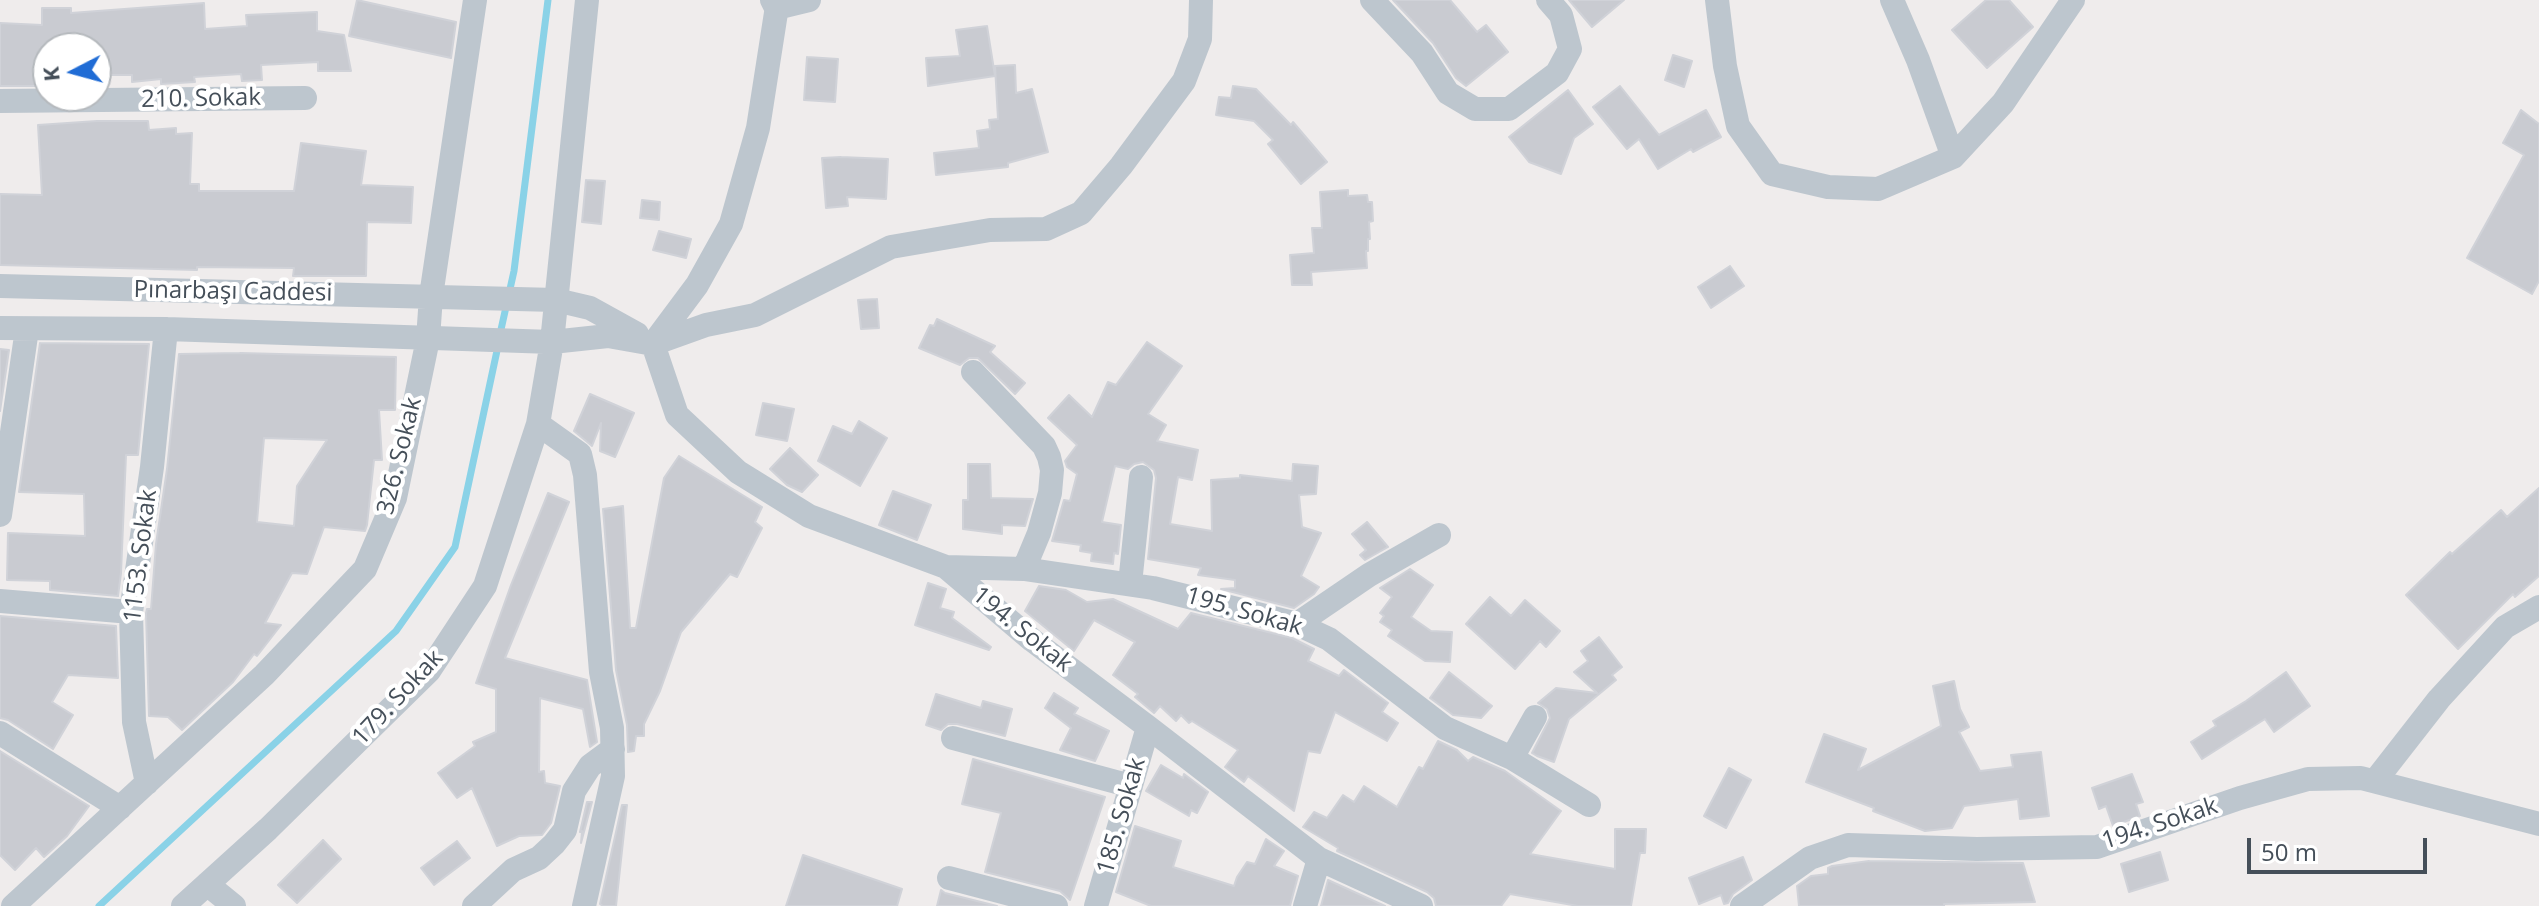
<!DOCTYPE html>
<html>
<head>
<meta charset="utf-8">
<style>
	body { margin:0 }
	#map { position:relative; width:2539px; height:906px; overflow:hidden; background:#efecec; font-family:"Open Sans",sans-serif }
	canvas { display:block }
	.north { position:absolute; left:32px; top:32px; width:80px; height:80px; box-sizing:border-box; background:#fff; border:2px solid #b5b9bd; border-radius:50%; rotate:264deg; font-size:22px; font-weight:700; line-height:32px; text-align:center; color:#454f59 }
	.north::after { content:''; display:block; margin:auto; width:28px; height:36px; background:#206cd5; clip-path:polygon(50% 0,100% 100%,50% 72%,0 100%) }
	.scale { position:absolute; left:2247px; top:838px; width:180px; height:36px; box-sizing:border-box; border:4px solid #454f59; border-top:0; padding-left:10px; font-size:24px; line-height:28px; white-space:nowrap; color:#454f59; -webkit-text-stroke:6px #fff; paint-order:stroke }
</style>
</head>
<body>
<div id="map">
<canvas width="2539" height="906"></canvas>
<div class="north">K</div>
<div class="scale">50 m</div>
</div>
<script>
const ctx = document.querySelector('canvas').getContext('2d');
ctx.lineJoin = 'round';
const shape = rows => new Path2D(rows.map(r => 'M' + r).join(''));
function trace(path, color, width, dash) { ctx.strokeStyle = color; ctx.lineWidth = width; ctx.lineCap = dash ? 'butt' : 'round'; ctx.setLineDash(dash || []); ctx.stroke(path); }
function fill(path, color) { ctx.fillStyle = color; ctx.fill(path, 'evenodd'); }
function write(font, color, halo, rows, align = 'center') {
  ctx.font = font + ' "Open Sans",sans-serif'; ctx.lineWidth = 8; ctx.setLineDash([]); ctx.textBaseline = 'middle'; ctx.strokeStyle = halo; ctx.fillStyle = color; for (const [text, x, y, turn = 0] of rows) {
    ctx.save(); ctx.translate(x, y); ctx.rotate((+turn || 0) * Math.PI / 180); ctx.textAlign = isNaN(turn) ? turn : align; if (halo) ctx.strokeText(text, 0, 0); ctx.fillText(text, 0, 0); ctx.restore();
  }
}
const stream = shape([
	[500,334,514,271,548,0],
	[99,906,396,631,455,547,498,346]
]);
const building = shape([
	[357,0,456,22,451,58,349,36,357,0],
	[1393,0,1450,0,1477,32,1486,25,1508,52,1466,86,1456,78,1433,43,1393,0],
	[1569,0,1624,0,1592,27,1569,0],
	[1986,0,2009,0,2033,27,1987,68,1952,30,1986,0],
	[204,3,205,29,247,26,246,15,317,12,317,31,344,35,351,71,318,71,318,62,261,65,262,80,242,81,241,74,194,77,195,82,161,84,161,79,132,82,132,75,96,75,96,48,48,48,48,80,38,81,38,86,0,86,0,23,42,25,42,8,71,8,71,13,204,3],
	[987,26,995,76,928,86,926,58,960,56,956,30,987,26],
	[1673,55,1692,61,1684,87,1665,80,1673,55],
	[807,57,838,59,835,102,804,100,807,57],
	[1015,65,1016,93,1032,89,1048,152,1008,163,1008,167,936,175,934,153,979,148,977,131,990,129,989,120,998,119,995,66,1015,65],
	[1233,86,1256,89,1291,125,1293,122,1327,162,1301,184,1268,144,1273,140,1254,121,1216,115,1219,97,1231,98,1233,86],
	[1620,86,1659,135,1706,110,1721,137,1693,152,1691,149,1658,169,1639,139,1627,149,1593,107,1620,86],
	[1568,90,1593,124,1574,138,1561,174,1529,162,1509,137,1568,90],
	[2521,110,2539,124,2539,281,2532,294,2467,258,2524,155,2503,143,2521,110],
	[97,121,148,121,149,130,176,128,176,134,192,133,190,184,199,184,199,191,294,191,301,143,366,151,361,185,413,187,411,223,367,222,366,276,293,276,294,268,197,267,197,270,0,265,0,194,42,195,38,125,97,121],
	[841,157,888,159,886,199,847,197,848,206,826,208,822,158,841,157],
	[586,180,605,181,601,224,582,222,586,180],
	[1348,190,1348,196,1367,195,1368,202,1372,202,1373,221,1369,222,1370,239,1368,239,1368,251,1366,251,1367,268,1311,272,1312,285,1292,285,1290,255,1314,253,1312,228,1322,228,1320,192,1348,190],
	[642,200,660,202,659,220,640,218,642,200],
	[659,231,691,239,686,258,653,250,659,231],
	[1730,266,1744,286,1711,308,1698,287,1730,266],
	[877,299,879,328,861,329,858,300,877,299],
	[937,319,995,346,990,352,1025,383,1015,394,978,358,969,358,960,365,919,348,930,325,934,326,937,319],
	[1147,342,1182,366,1148,414,1166,425,1157,441,1198,450,1192,480,1178,477,1170,524,1212,531,1211,480,1240,478,1240,475,1292,481,1293,464,1318,466,1316,494,1299,495,1302,527,1321,533,1301,576,1319,587,1314,594,1294,608,1221,589,1235,588,1235,580,1198,575,1201,568,1148,559,1156,478,1154,470,1143,462,1134,464,1128,469,1115,466,1102,522,1121,525,1118,554,1114,553,1113,564,1091,561,1092,553,1080,551,1081,545,1052,541,1064,500,1070,501,1077,474,1067,467,1065,461,1077,445,1048,418,1069,395,1092,417,1108,382,1116,385,1147,342],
	[40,343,149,344,138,455,126,455,121,573,118,596,50,590,50,581,7,580,8,533,85,536,84,494,19,492,40,343],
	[0,349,9,350,0,411,0,349],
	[240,353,396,357,395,410,379,410,382,460,374,460,367,525,365,531,324,527,307,574,292,573,265,623,281,625,257,656,254,654,233,682,182,730,168,717,149,716,146,613,147,609,151,609,156,544,167,469,179,354,240,353],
	[264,438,327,440,297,486,294,526,257,522,264,438],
	[590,394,634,413,615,457,600,451,601,423,592,446,574,431,590,394],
	[763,403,794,409,787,441,756,435,763,403],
	[859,421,887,438,860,486,818,461,833,426,852,434,859,421],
	[790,448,818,475,802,492,787,485,770,469,790,448],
	[679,456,762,507,755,522,762,528,737,577,730,574,681,632,660,691,644,724,644,736,636,736,634,751,628,752,627,725,616,670,603,509,623,506,630,628,636,628,664,478,679,456],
	[968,464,990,464,991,498,1033,499,1025,526,1002,525,1002,534,963,529,963,500,968,500,968,464],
	[2539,488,2539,576,2515,597,2513,594,2458,649,2406,595,2450,552,2452,554,2501,510,2507,517,2539,488],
	[893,491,931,505,917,540,879,525,893,491],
	[548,493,569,502,505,658,587,680,597,742,590,747,583,709,540,698,539,772,544,771,545,783,560,786,551,823,542,835,519,836,497,846,472,788,457,798,438,773,475,746,473,742,496,732,496,689,476,683,511,585,548,493],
	[1367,522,1388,547,1365,560,1360,555,1366,550,1352,534,1367,522],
	[1410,569,1433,585,1411,617,1431,631,1452,632,1450,662,1425,661,1388,636,1392,630,1380,622,1384,616,1380,613,1392,597,1380,588,1410,569],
	[928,583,946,589,940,608,954,612,952,618,991,647,989,650,915,625,928,583],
	[1039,586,1066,590,1087,602,1113,599,1178,629,1191,613,1292,638,1314,649,1308,661,1339,676,1344,670,1388,703,1382,712,1398,723,1387,741,1335,712,1320,753,1308,751,1294,811,1248,776,1244,782,1225,767,1238,750,1192,721,1189,723,1181,715,1176,721,1160,706,1154,713,1135,697,1138,694,1113,675,1135,642,1094,620,1074,651,1025,611,1039,586],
	[1490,597,1511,616,1525,600,1560,631,1546,647,1540,641,1515,669,1466,624,1490,597],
	[0,616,116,626,118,678,68,675,52,702,73,715,53,749,8,720,0,718,0,616],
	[1599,637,1622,667,1612,675,1616,680,1569,719,1554,762,1537,756,1532,753,1550,718,1547,709,1538,703,1556,688,1597,693,1574,672,1588,661,1581,651,1599,637],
	[1449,672,1492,706,1481,718,1453,715,1430,698,1449,672],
	[2286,672,2310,706,2274,732,2265,719,2202,759,2191,742,2216,726,2213,721,2246,701,2286,672],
	[1954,681,1960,709,1969,727,1959,732,1980,771,2013,767,2011,755,2041,752,2049,816,2020,819,2018,799,1964,806,1952,828,1925,831,1873,811,1874,808,1806,782,1824,734,1866,749,1858,770,1941,726,1933,686,1954,681],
	[1054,693,1078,708,1074,714,1109,731,1095,761,1060,750,1071,728,1045,708,1054,693],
	[936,694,981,708,983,701,1012,709,1005,736,957,724,948,724,941,730,926,725,936,694],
	[1438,741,1457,750,1468,761,1473,757,1505,771,1561,811,1530,854,1615,869,1615,829,1646,829,1645,853,1640,853,1631,906,1578,906,1510,894,1501,906,1436,906,1434,898,1427,892,1337,851,1338,848,1303,827,1314,812,1327,818,1343,795,1354,802,1364,786,1397,807,1419,767,1423,769,1438,741],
	[0,751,89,806,67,836,44,857,36,848,15,870,0,855,0,751],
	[973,759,1105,797,1070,900,1060,891,985,872,1001,813,962,804,973,759],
	[1161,765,1183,778,1184,774,1208,792,1197,813,1191,810,1189,816,1146,791,1161,765],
	[1729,768,1751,780,1726,828,1704,816,1729,768],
	[2132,774,2143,802,2136,804,2140,816,2113,826,2106,806,2099,809,2092,788,2132,774],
	[587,802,592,802,581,843,582,831,580,832,587,802],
	[622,805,627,805,616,906,603,906,600,904,622,805],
	[1135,826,1181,841,1173,867,1234,886,1237,877,1247,862,1255,864,1266,839,1284,851,1274,866,1298,876,1290,906,1151,906,1116,892,1135,826],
	[323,840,341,859,297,903,278,885,323,840],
	[457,841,470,858,434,885,421,868,457,841],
	[2160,852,2168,880,2129,892,2121,864,2160,852],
	[803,855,902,889,897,906,786,906,803,855],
	[1743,857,1752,880,1733,894,1728,903,1724,904,1721,895,1699,904,1689,878,1743,857],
	[1869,861,2023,863,2035,902,1944,904,1944,906,1799,906,1797,886,1811,876,1828,874,1828,868,1832,866,1869,861],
	[1328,880,1385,906,1321,906,1328,880],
	[941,890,945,893,997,906,937,906,941,890]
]);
const minor = shape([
	[772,0,776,8,809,0],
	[1372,0,1422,53,1448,93,1475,109,1509,109,1557,73,1570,49,1561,15,1548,0],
	[1717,0,1725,66,1738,126,1772,174,1828,187,1878,189,1953,157,2003,103,2073,0],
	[1892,0,1918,60,1953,157],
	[0,101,305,98],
	[0,286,556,300,590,308,637,334],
	[0,328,166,329,552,342,608,336,653,344,706,325,755,315,891,247,990,230,1046,229,1081,213,1121,166,1184,81,1200,39,1201,0],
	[653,344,677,415,738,472,809,516,946,567,1032,640,1148,727,1319,859,1421,906],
	[653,344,697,285,731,224,758,128,778,0],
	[973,372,1044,446,1049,457,1052,470,1050,493,1039,533,1024,569],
	[538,424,580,454,585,475,601,672,612,728,613,776,584,906],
	[0,515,27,329],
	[946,567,1024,569,1153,588,1297,624,1329,639,1445,728,1512,758,1589,805],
	[1130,584,1141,477],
	[0,601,131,612],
	[1297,624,1369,575,1439,535],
	[0,733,120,808],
	[953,738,1131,786],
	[1512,758,1535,717],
	[2375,781,2439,699,2505,627,2539,607],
	[147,783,134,722,131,612,152,467,166,329],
	[949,878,1056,906],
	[207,884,234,906],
	[13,906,264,675,365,569,395,498,428,339,431,296,475,0],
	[183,906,268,829,429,671,485,586,538,424,552,342,587,0],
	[474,906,513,870,539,858,554,844,565,830,574,791,590,766,613,749],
	[1096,906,1148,727],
	[1305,906,1319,859],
	[1742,906,1810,858,1848,845,1977,849,2097,847,2240,798,2308,779,2361,778,2539,824]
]);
const streetNames = [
	["210. Sokak",201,99,-1],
	["Pınarbaşı Caddesi",233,292,1],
	["326. Sokak",400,456,-76],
	["1153. Sokak",141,556,-83],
	["195. Sokak",1244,612,16],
	["194. Sokak",1022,630,39],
	["179. Sokak",398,698,-47],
	["185. Sokak",1122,816,-74],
	["194. Sokak",2160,824,-18]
];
trace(stream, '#8ad2e7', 7);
fill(building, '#c9cbd1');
trace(building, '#d0d2d8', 2);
trace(minor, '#bdc6ce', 24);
write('24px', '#454f59', '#fff', streetNames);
</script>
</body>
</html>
